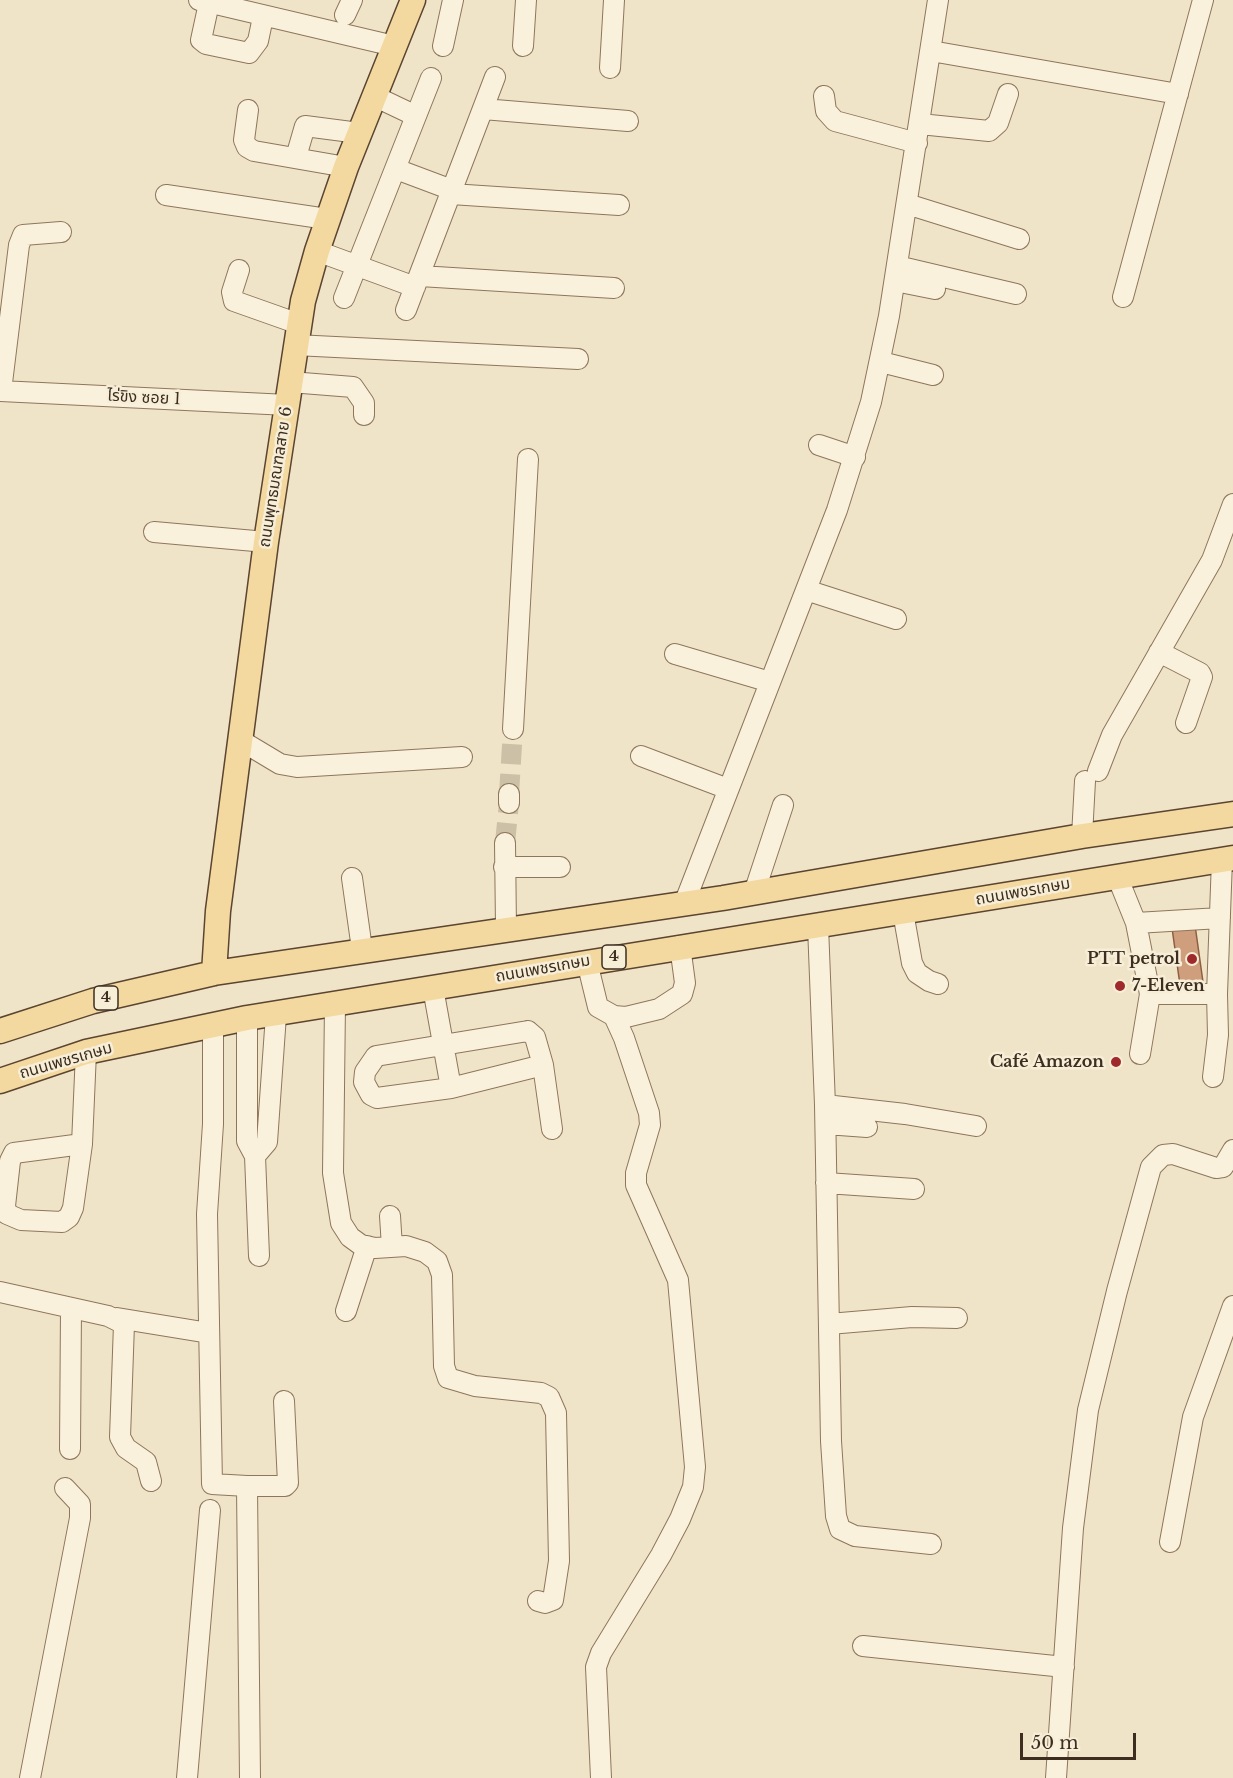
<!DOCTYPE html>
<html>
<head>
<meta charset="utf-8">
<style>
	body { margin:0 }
	#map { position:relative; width:1233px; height:1778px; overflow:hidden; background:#f0e4c8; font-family:"Libre Baskerville",serif }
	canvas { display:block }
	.scale { position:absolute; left:1020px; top:1733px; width:116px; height:27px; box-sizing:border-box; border:3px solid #3d2e20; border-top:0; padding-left:8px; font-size:18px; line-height:21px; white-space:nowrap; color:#3d2e20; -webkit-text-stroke:4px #f7eed8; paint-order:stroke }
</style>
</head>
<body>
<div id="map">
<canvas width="1233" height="1778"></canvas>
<div class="scale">50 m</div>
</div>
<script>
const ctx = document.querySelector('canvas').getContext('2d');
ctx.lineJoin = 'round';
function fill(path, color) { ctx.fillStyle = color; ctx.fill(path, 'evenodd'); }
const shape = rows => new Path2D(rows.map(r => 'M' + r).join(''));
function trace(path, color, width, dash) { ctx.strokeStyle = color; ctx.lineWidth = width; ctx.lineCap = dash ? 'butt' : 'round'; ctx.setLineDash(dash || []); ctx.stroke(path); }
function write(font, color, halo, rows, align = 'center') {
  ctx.font = font + ' "Libre Baskerville","Noto Sans Thai",serif'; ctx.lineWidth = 5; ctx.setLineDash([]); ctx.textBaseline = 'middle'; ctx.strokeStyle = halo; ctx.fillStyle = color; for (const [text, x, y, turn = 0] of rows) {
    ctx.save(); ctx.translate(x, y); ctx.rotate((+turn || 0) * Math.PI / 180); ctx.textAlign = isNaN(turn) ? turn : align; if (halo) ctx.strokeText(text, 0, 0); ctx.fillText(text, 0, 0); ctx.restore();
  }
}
const building = shape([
	[1195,925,1203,982,1180,985,1172,928,1195,925]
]);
const minorTunnel = shape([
	[509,794,513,729],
	[505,843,509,803]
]);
const minor = shape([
	[199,0,394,46],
	[209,3,201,40,206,44,249,53,258,41,263,17],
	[345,15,352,0],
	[443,46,453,0],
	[523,46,526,0],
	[931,51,1178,94],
	[610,68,614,0],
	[374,96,416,116],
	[824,96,826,111,835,121,917,143],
	[483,109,628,121],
	[248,110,244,140,247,147,254,151,346,167],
	[920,124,989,131,998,123,1008,94],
	[296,157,305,126,359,133],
	[396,169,452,190],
	[451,194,619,205],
	[166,195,327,219],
	[907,204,1019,239],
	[317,251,415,287],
	[897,266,1016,294],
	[239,270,232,292,234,301,299,324],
	[420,276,614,288],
	[895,281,935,289],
	[1123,297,1203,0],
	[344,298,431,78],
	[406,310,495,77],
	[295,345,578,359],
	[881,362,933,375],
	[290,382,353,387,364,403,364,415],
	[0,391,288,405],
	[1,391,19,245,23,235,61,232],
	[819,445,855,457],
	[154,532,266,542],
	[806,590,896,619],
	[1159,652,1200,673,1202,677,1186,723],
	[675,654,770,682],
	[513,729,528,459],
	[240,740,280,764,297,767,462,757],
	[641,756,728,789],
	[1098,771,1112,735,1212,560,1233,504],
	[509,794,509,803],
	[1082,836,1085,781],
	[505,843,506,928],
	[504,867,560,867],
	[1117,876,1136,923,1150,994,1217,994,1222,860],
	[352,878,362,949],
	[754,893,783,805],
	[684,904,837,510,871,402,889,316,938,0],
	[903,912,912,963,917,973,929,981,938,984],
	[1136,923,1220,918],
	[818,926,825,1105,831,1441,836,1516,840,1529,855,1536,931,1544],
	[587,962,598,1007,614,1016,626,1017,659,1009,682,994,685,983,680,946],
	[433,988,451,1088],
	[335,1004,333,1173,341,1223,350,1237,361,1245,375,1248,406,1246,425,1252,437,1261,442,1275,444,1366,448,1378,475,1386,541,1393,549,1397,556,1413,559,1561,553,1600,545,1603,538,1601],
	[247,1018,247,1141,255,1156,267,1142,276,1015],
	[213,1025,213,1124,207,1214,212,1484,247,1486,250,1778],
	[528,1031,535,1037,543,1065,451,1088,377,1098,371,1095,364,1082,365,1072,376,1056,528,1031],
	[1140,1054,1150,994],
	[543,1065,552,1129],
	[1213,1077,1218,1035,1217,994],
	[825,1105,905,1114,976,1126],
	[826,1124,867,1127],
	[82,1144,14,1153,10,1161,5,1206,7,1214,21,1220,62,1222,69,1217,73,1208,82,1144,86,1052],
	[255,1156,259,1256],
	[826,1183,914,1189],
	[390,1216,392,1247],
	[0,1292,108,1316,124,1324,120,1437,126,1448,146,1462,151,1481],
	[346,1311,367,1246],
	[117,1318,209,1333],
	[829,1324,912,1317,957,1318],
	[70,1449,71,1308],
	[247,1486,285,1486,288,1483,284,1401],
	[1170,1542,1193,1417,1233,1306],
	[863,1646,1064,1667],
	[30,1778,80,1518,80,1504,65,1488],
	[187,1778,210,1510],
	[601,1778,596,1667,601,1653,661,1555,680,1519,693,1487,695,1467,678,1280,636,1185,636,1173,650,1125,649,1113,624,1038,614,1016],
	[1056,1778,1073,1528,1088,1410,1117,1291,1151,1167,1163,1155,1173,1154,1216,1168,1223,1167,1233,1150]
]);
const major = shape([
	[214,973,218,911,266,542,303,301,317,251,346,167,413,0],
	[0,1031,93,1001,214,973,723,898,1082,836,1233,814],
	[0,1081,86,1052,247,1018,1233,858]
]);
const markers = [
	[1192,959,6,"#9e2a2b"],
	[1120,986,6,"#9e2a2b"],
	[1116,1062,6,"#9e2a2b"]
];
const shields = [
	[614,957,24],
	[106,998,24]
];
const shieldNames = [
	["4",614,957],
	["4",106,998]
];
const streetNames = [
	["ไร่ขิง ซอย 1",144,398,3],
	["ถนนพุทธมณฑลสาย 6",276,477,-81],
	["ถนนเพชรเกษม",1023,892,-10],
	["ถนนเพชรเกษม",543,969,-10],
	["ถนนเพชรเกษม",66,1061,-16]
];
const poiNames = [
	["PTT petrol",1180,959],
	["7-Eleven",1132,986,"left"],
	["Café Amazon",1104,1062]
];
fill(building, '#cf9f7d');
trace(building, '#8d5f41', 1.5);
trace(minorTunnel, '#ccc0a6', 20, [20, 10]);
trace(minor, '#8d765c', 22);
trace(major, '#5b4430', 27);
trace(minor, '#faf1dc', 20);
trace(major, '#f3d9a0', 24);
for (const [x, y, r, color] of markers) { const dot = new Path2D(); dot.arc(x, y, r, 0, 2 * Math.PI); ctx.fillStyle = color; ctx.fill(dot); trace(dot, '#f7eed8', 2); }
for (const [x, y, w] of shields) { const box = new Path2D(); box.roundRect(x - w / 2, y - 12, w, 24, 4.5); ctx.fillStyle = '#f7eed8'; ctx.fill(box); trace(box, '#3d2e20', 1.5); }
write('bold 15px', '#3d2e20', null, shieldNames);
write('16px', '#3d2e20', '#f7eed8', streetNames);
write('bold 16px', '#3d2e20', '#f7eed8', poiNames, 'right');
</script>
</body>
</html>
